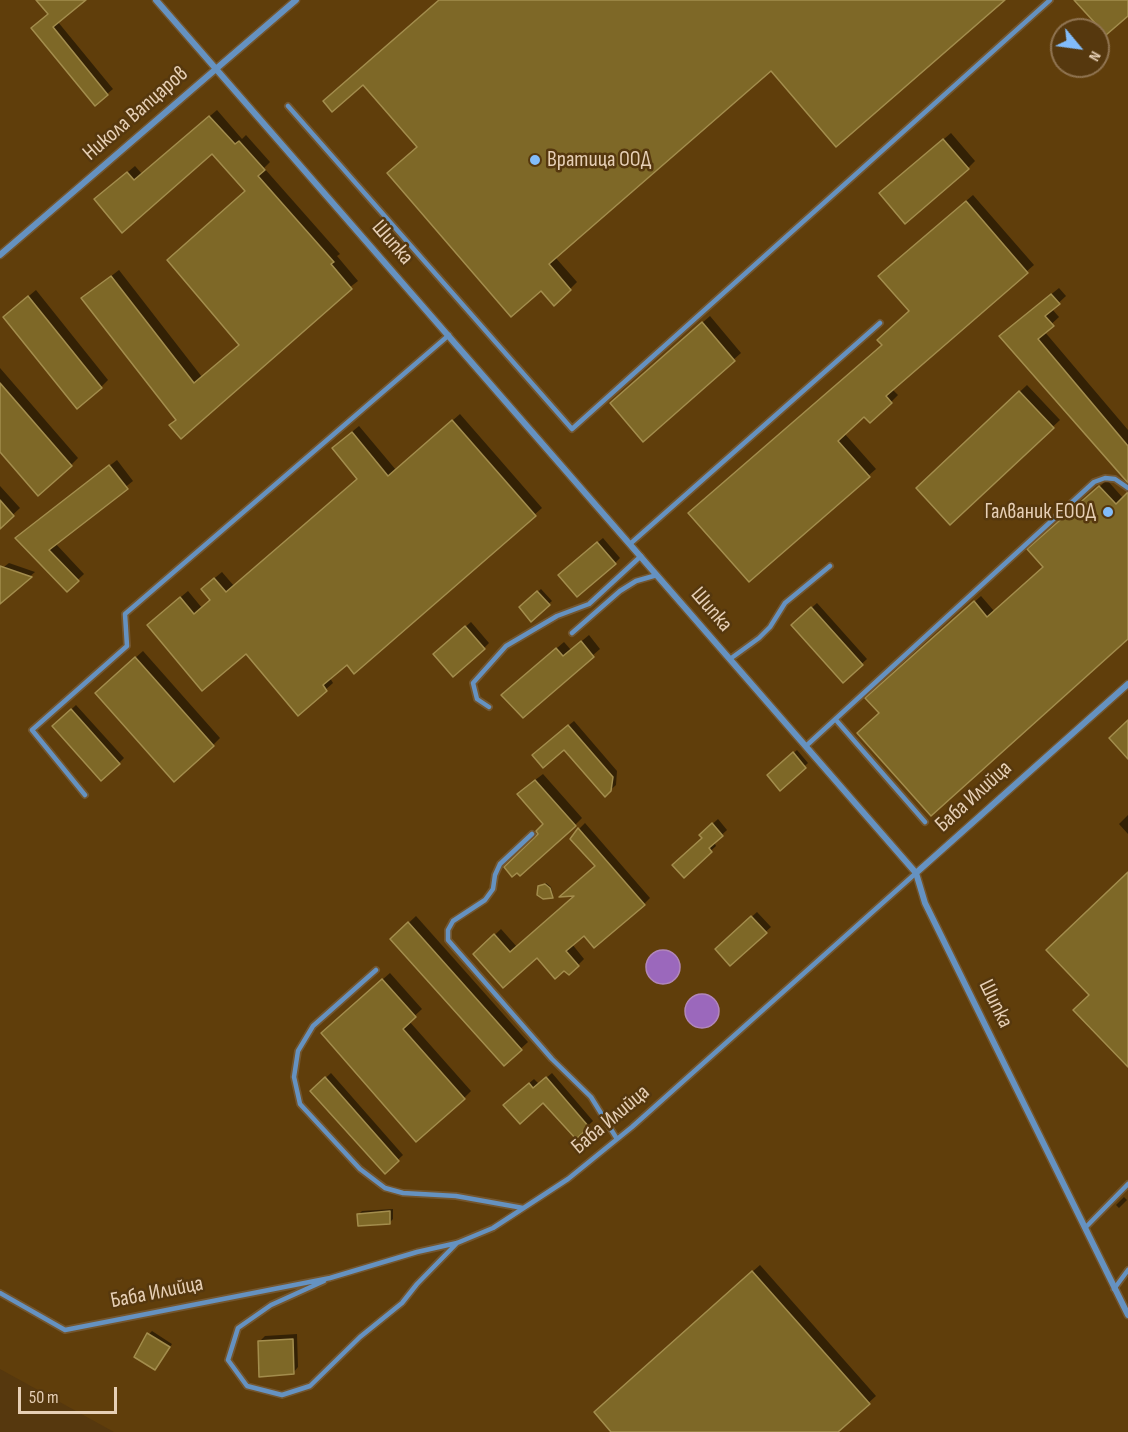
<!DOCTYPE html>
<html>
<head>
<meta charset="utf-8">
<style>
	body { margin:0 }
	#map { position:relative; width:1128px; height:1432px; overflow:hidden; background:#56380e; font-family:"Sofia Sans Condensed",sans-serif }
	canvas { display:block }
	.north { position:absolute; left:1050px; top:18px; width:60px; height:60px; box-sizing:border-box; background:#56380e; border:2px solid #907451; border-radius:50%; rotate:119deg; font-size:16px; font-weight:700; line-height:24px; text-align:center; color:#e6cfb5 }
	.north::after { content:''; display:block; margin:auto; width:21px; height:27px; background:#82bcfa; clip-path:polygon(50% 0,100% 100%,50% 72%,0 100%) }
	.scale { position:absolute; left:18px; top:1387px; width:99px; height:27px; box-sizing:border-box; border:3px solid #e6cfb5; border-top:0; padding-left:8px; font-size:18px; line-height:21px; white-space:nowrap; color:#e6cfb5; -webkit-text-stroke:4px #56380e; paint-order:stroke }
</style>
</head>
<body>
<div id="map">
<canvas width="1128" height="1432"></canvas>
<div class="north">N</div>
<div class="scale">50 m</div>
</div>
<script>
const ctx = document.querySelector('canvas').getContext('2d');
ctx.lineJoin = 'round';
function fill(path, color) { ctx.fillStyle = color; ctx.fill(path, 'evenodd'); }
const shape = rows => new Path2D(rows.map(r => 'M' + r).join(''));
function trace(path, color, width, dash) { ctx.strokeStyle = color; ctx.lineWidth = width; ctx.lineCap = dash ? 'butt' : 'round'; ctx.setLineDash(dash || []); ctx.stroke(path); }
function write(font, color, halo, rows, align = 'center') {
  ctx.font = font + ' "Sofia Sans Condensed",sans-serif'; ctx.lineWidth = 5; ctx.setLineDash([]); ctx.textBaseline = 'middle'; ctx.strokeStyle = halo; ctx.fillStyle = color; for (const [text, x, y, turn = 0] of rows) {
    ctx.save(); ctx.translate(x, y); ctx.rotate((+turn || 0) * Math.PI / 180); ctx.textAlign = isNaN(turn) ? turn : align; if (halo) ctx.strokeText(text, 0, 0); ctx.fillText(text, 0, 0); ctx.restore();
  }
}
const built = shape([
	[0,0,1128,0,1128,1432,114,1432,0,1369],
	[1062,30,1098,30,1098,66,1062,66]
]);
const water = shape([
	'646 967a17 17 0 1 1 34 0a17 17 0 1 1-34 0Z',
	'685 1011a17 17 0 1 1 34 0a17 17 0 1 1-34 0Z'
]);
const shadow = shape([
	[38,0,84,0,58,22,113,89,95,104,33,28,49,14],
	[440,0,1003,0,771,69,555,257,577,282,570,289,419,147],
	[217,110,242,139,246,135,270,162,264,168,340,254,337,256,358,281,177,419,83,298,119,270,202,377,240,344,247,191,212,152,103,193,135,166,142,174],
	[951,133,975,161,968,168,888,187],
	[973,195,1034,265,892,389,898,395,891,402,864,415,844,433,876,469,749,580,884,345,911,311,887,269],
	[1059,288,1066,296,1052,309,1059,317,1044,331,1128,430,1128,480,1008,329],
	[36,290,108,380,101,387,12,310],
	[710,316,741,353,644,439,619,396],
	[0,368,78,458,71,465,0,449],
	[1027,385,1060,420,950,523,918,488],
	[460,414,542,508,354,672,347,663,330,678,333,683,298,714,246,651,156,618,188,591,202,608,211,599,210,582,222,572,234,586,359,479,341,441,359,426,396,470],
	[117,460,133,481,55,543,84,574,67,590,24,532],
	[1107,480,1123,498,1128,494,1128,637,881,713,874,691,981,596,994,611,1045,567,1036,543],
	[0,486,20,508,0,527],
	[603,538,620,558,615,563,565,570],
	[9,563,35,572,0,602,0,570],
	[541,589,552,601,531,620,521,607],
	[817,603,867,659,843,681,798,620],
	[471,622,489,643,484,648,440,649],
	[589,635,600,649,523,716,510,688,564,642,571,650],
	[143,651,220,738,213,745,104,686],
	[76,705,124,758,119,763,59,721],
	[574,721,617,771,616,785,605,795,564,748,539,750],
	[797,750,808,763,780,789,769,775],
	[543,774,582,818,575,825,545,824,526,787],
	[1128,815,1128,834,1119,824],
	[718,819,727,830,714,842,716,846,684,876,704,838,706,830],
	[585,823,650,898,644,904,584,934,572,944,584,959,578,965,537,956,503,986,481,948,501,929,517,947,577,894,596,866,579,829],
	[546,883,551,887,553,896,542,896,541,886],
	[757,912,771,927,730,964,717,949],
	[416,916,528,1042,504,1064,399,932],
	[390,973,422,1009,409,1021,471,1091,464,1098,330,1026],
	[331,1073,403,1155,385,1172,317,1086],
	[552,1073,593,1121,576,1137,544,1101,510,1100,534,1079,539,1084],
	[1124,1197,1127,1200,1119,1208,1116,1205],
	[393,1209,393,1219,390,1222,359,1214,362,1211],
	[760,1265,876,1396,836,1432,613,1432,603,1405],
	[152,1331,172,1344,155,1368,149,1334],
	[297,1334,298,1367,293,1373,259,1342,265,1336]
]);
const building = shape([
	[36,0,86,0,53,27,108,95,95,106,31,28,48,14,36,0],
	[439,0,1005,0,836,147,771,71,549,264,571,290,554,306,541,291,511,317,387,173,417,147,363,85,332,112,323,101,439,0],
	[1074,0,1128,0,1128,16,1106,35,1074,0],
	[209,116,235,144,239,141,265,170,258,176,334,262,331,264,352,289,181,439,169,425,176,420,81,298,111,276,194,383,239,345,167,260,245,191,212,154,122,233,94,199,127,172,134,180,209,116],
	[943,139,969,169,905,224,879,193,943,139],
	[966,201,1028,273,886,396,892,403,870,423,864,417,838,441,870,477,749,582,688,513,882,345,877,340,909,311,878,276,966,201],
	[1051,294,1060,304,1045,316,1054,326,1038,339,1128,446,1128,483,999,336,1051,294],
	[28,296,102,388,77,409,3,317,28,296],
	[702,322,735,361,643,442,610,403,702,322],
	[0,383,72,466,38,496,0,452,0,383],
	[1019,391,1054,428,950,525,916,488,1019,391],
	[452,420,536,516,354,674,347,665,323,685,327,691,298,716,246,654,202,691,147,625,180,597,194,614,210,600,201,589,214,578,226,592,357,479,332,448,352,432,388,476,452,420],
	[109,465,128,489,49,550,79,581,67,592,15,538,109,465],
	[1099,486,1116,504,1128,492,1128,639,931,816,857,733,879,713,865,698,974,601,987,617,1043,567,1027,549,1099,486],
	[0,500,14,516,0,529,0,500],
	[597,542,616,564,577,597,558,575,597,542],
	[0,566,32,577,0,604,0,566],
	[537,591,550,605,531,622,519,607,537,591],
	[811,607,863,665,843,683,791,625,811,607],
	[465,626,485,649,453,677,433,654,465,626],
	[581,641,594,657,523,718,501,695,556,648,563,656,581,641],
	[135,657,214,746,174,782,95,693,135,657],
	[71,709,120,764,101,781,52,726,71,709],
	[1128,720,1128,759,1109,738,1128,720],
	[568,725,613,777,611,791,605,797,564,750,543,768,532,755,568,725],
	[793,752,806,768,780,791,767,775,793,752],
	[535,780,576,826,520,876,517,873,512,877,504,867,535,837,538,834,536,831,543,824,517,794,535,780],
	[712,823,723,836,709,848,712,852,684,878,672,865,702,838,699,835,712,823],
	[578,828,645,905,594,948,584,936,566,951,579,966,569,975,564,971,555,979,537,958,503,988,473,954,494,934,510,952,574,896,559,897,595,866,570,839,578,828],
	[1128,872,1128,1067,1073,1010,1089,995,1046,950,1128,872],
	[545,884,550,888,553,898,543,899,537,895,538,886,545,884],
	[751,916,767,933,730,966,715,949,751,916],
	[408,922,522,1050,504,1066,390,939,408,922],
	[382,979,416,1017,403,1029,465,1099,416,1142,321,1033,382,979],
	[325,1077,399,1161,385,1174,310,1091,325,1077],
	[546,1077,589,1127,576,1139,543,1103,520,1124,503,1105,529,1083,533,1088,546,1077],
	[390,1211,390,1224,358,1226,357,1214,390,1211],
	[752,1271,870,1404,838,1432,611,1432,594,1412,752,1271],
	[147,1333,170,1347,155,1370,134,1357,147,1333],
	[293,1339,294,1374,259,1377,258,1341,293,1339]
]);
const service = shape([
	[288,106,572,429,1050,0],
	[630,544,880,323],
	[572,633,620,591,636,581,657,575],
	[730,659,759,638,770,627,785,603,830,566],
	[489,707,477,699,473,683,506,646,557,616,589,604,641,556],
	[836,720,925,822],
	[806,746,1094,482,1105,478,1115,479,1128,488],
	[85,795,32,730,127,646,125,614,449,335],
	[532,834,500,864,495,875,493,889,485,900,453,921,448,930,448,940,552,1059,591,1097,617,1139],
	[376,970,313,1026,298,1051,294,1077,300,1104,360,1169,385,1188,403,1193,456,1196,523,1208],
	[1085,1228,1128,1184],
	[324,1281,271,1305,238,1328,228,1360,247,1386,282,1395,310,1386,360,1337,402,1303,417,1284,457,1243],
	[1114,1289,1128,1270],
	[0,1293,65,1330,330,1278,417,1252,457,1243,493,1228,568,1179,632,1127,916,873]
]);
const minor = shape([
	[156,0,916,873,925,903,1128,1315],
	[0,255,296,0],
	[916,873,1128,684]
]);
const markers = [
	[535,160,6,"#82bcfa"],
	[1108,512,6,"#82bcfa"]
];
const streetNames = [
	["Никола Вапцаров",136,114,-41],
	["Шипка",392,243,49],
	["Шипка",711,610,49],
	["Баба Илийца",974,797,-42],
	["Шипка",995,1004,64],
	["Баба Илийца",611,1120,-40],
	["Баба Илийца",157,1293,-11]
];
const poiNames = [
	["Вратица ООД",547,160],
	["Галваник ЕООД",1096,512,"right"]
];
fill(built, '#603e0b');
fill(water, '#9b68bc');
trace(water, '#b287ba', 1.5);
fill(shadow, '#0007');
fill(building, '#7e6827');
trace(building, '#a38d4d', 1.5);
trace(service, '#73562f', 8);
trace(minor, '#73562f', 9);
trace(service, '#6592c1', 4.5);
trace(minor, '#6592c1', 6);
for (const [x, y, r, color] of markers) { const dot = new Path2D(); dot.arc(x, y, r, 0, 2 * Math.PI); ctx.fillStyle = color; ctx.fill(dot); trace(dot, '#56380e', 2); }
write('22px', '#e6cfb5', '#56380e', streetNames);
write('22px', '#e6cfb5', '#56380e', poiNames, 'left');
</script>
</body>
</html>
